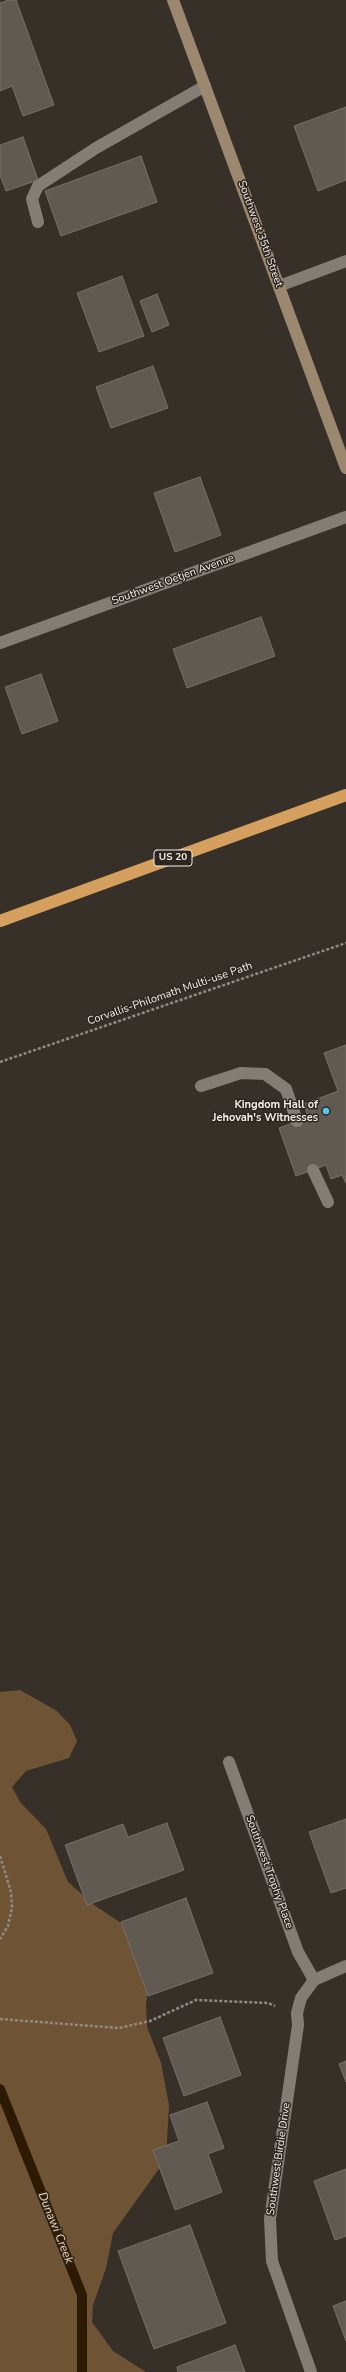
<!DOCTYPE html>
<html>
<head>
<meta charset="utf-8">
<style>
	body { margin:0 }
	canvas { display:block; background:#363029 }
</style>
</head>
<body>
<canvas width="346" height="2372"></canvas>
<script>
const ctx = document.querySelector('canvas').getContext('2d');
ctx.lineJoin = 'round';
function fill(path, color) { ctx.fillStyle = color; ctx.fill(path, 'evenodd'); }
const shape = rows => new Path2D(rows.map(r => 'M' + r).join(''));
function trace(path, color, width, dash) { ctx.strokeStyle = color; ctx.lineWidth = width; ctx.lineCap = dash ? 'butt' : 'round'; ctx.setLineDash(dash || []); ctx.stroke(path); }
function write(font, color, halo, rows, align = 'center') {
  ctx.font = font + ' "Nunito Sans",sans-serif'; ctx.lineWidth = 3; ctx.setLineDash([]); ctx.textBaseline = 'middle'; ctx.strokeStyle = halo; ctx.fillStyle = color; for (const [text, x, y, turn = 0] of rows) {
    ctx.save(); ctx.translate(x, y); ctx.rotate((+turn || 0) * Math.PI / 180); ctx.textAlign = isNaN(turn) ? turn : align; if (halo) ctx.strokeText(text, 0, 0); ctx.fillText(text, 0, 0); ctx.restore();
  }
}
const forest = shape([
	[20,1690,57,1711,70,1725,77,1741,69,1758,26,1771,12,1787,20,1802,46,1829,68,1882,94,1905,133,1931,152,1963,146,2004,147,2027,161,2063,169,2105,166,2159,113,2233,106,2268,93,2305,92,2322,113,2351,146,2372,0,2372,0,1692]
]);
const stream = shape([
	[0,2089,82,2295,82,2372]
]);
const building = shape([
	[9,0,16,0,54,105,23,116,12,86,0,91,0,3,9,0],
	[346,107,346,180,318,191,294,126,346,107],
	[23,137,38,180,6,191,0,175,0,145,23,137],
	[141,156,157,202,61,236,45,191,141,156],
	[122,276,144,336,99,352,77,293,122,276],
	[157,294,169,325,152,332,140,301,157,294],
	[153,366,168,408,111,428,96,387,153,366],
	[200,477,221,535,175,552,154,493,200,477],
	[261,617,275,656,187,688,173,649,261,617],
	[41,674,58,721,22,734,5,687,41,674],
	[346,1045,346,1183,342,1175,331,1179,326,1165,296,1176,279,1128,308,1117,304,1104,338,1091,324,1053,346,1045],
	[346,1819,346,1888,331,1893,309,1832,346,1819],
	[167,1823,184,1870,87,1905,65,1845,123,1824,128,1837,167,1823],
	[186,1898,213,1973,148,1996,121,1922,186,1898],
	[220,2017,241,2075,184,2096,163,2038,220,2017],
	[346,2061,346,2082,339,2064,346,2061],
	[207,2102,224,2148,208,2154,222,2192,175,2210,153,2150,179,2141,170,2115,207,2102],
	[346,2169,346,2236,335,2240,314,2181,346,2169],
	[190,2225,226,2323,154,2349,118,2251,190,2225],
	[346,2301,346,2341,333,2306,346,2301],
	[235,2345,245,2372,178,2372,177,2367,235,2345]
]);
const path = shape([
	[0,1062,346,943],
	[0,1856,11,1892,12,1908,8,1926,0,1939],
	[0,2019,119,2028,150,2021,196,2000,268,2003,275,2006]
]);
const lane = shape([
	[38,222,32,199,38,186,96,148,205,86],
	[201,1086,241,1073,265,1074,286,1089,297,1121],
	[313,1170,328,1202]
]);
const street = shape([
	[279,286,346,261],
	[0,643,346,517],
	[229,1762,298,1952,314,1980],
	[311,2372,272,2261,270,2219,298,2025,297,2013,301,1998,314,1980,346,1966]
]);
const secondary = shape([
	[173,0,346,468]
]);
const highway = shape([
	[0,921,346,795]
]);
const markers = [
	[326,1111,4,"#5dc7e8"]
];
const shields = [
	[173,858,38]
];
const shieldNames = [
	["US 20",173,858]
];
const streetNames = [
	["Southwest 35th Street",260,234,70],
	["Southwest Oetjen Avenue",173,580,-20],
	["Corvallis-Philomath Multi-use Path",170,994,-19],
	["Southwest Trophy Place",269,1872,70],
	["Southwest Birdie Drive",279,2159,-82]
];
const poiNames = [
	["Kingdom Hall of",318,1105],
	["Jehovah's Witnesses",318,1118]
];
const waterNames = [
	["Dunawi Creek",55,2228,68]
];
fill(forest, '#6e5434');
trace(stream, '#2c1a02', 10);
fill(building, '#615a52');
trace(building, '#787068', 1);
trace(path, '#8f8a84', 2.5, [3, 2]);
trace(lane, '#847d75', 12);
trace(street, '#847d75', 12);
trace(secondary, '#9c886e', 12);
trace(highway, '#d5a05d', 12);
for (const [x, y, r, color] of markers) { const dot = new Path2D(); dot.arc(x, y, r, 0, 2 * Math.PI); ctx.fillStyle = color; ctx.fill(dot); trace(dot, '#2c261f', 1.5); }
for (const [x, y, w] of shields) { const box = new Path2D(); box.roundRect(x - w / 2, y - 8, w, 16, 3); ctx.fillStyle = '#2c261f'; ctx.fill(box); trace(box, '#f3eeea', 1); }
write('bold 10px', '#f3eeea', null, shieldNames);
write('11px', '#f3eeea', '#2c261f', streetNames);
write('bold 11px', '#f3eeea', '#2c261f', poiNames, 'right');
write('italic 12px', '#fad4a8', '#2c261f', waterNames);
</script>
</body>
</html>
